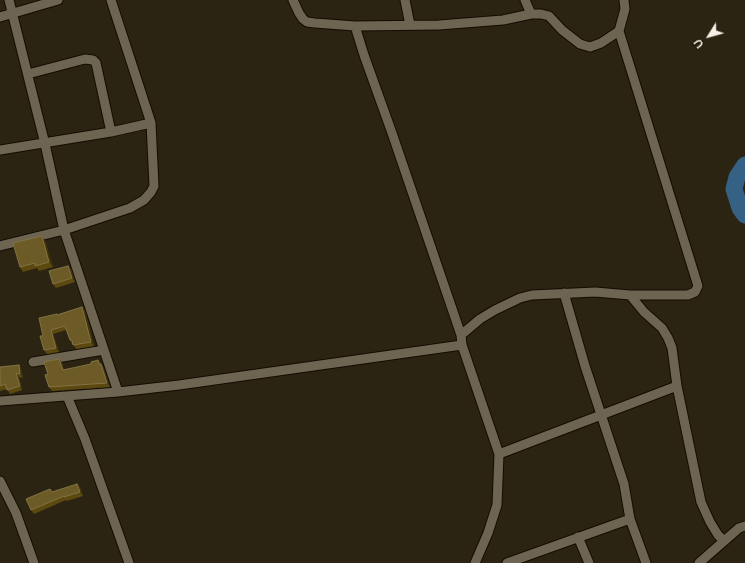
<!DOCTYPE html>
<html>
<head>
<meta charset="utf-8">
<style>
	body { margin:0 }
	#map { position:relative; width:745px; height:563px; overflow:hidden; background:#2b2413; font-family:Raleway,sans-serif }
	canvas { display:block }
	.north { position:absolute; left:689px; top:16px; width:40px; height:40px; -webkit-text-stroke:3px #211a09; paint-order:stroke; rotate:233deg; font-size:11px; font-weight:700; line-height:16px; text-align:center; color:#f6f2e7 }
	.north::after { content:''; display:block; margin:auto; width:14px; height:18px; background:#f6f2e7; clip-path:polygon(50% 0,100% 100%,50% 72%,0 100%) }
</style>
</head>
<body>
<div id="map">
<canvas width="745" height="563"></canvas>
<div class="north">U</div>
</div>
<script>
const ctx = document.querySelector('canvas').getContext('2d');
ctx.lineJoin = 'round';
const shape = rows => new Path2D(rows.map(r => 'M' + r).join(''));
function trace(path, color, width, dash) { ctx.strokeStyle = color; ctx.lineWidth = width; ctx.lineCap = dash ? 'butt' : 'round'; ctx.setLineDash(dash || []); ctx.stroke(path); }
function fill(path, color) { ctx.fillStyle = color; ctx.fill(path, 'evenodd'); }
const river = shape([
	[745,165,737,177,734,189,740,208,745,215]
]);
const minor = shape([
	[9,0,45,144,64,230,118,392],
	[293,0,299,13,303,19,307,22,315,23,355,26,439,25,503,20,531,14,541,14,549,16,562,30,580,44,590,47,601,43,619,31],
	[405,0,410,25],
	[525,0,531,14],
	[624,0,625,9,619,31,698,286,695,292,688,295,630,295],
	[0,17,58,0],
	[355,26,364,55,392,133,461,335,462,345,499,454,497,505,488,533,475,563],
	[28,74,85,59,93,60,96,63,111,132],
	[0,150,111,132,151,123],
	[0,246,64,230,130,208,144,200,151,192,154,186,151,123,111,0],
	[564,293,585,366,624,484,630,519,646,563],
	[461,335,480,319,495,310,520,298,532,295,595,292,630,295,644,312,662,328,668,338,672,348,677,386,701,502,710,522,718,535,724,541],
	[33,362,104,350],
	[67,396,85,439,129,563],
	[0,401,118,392,179,385,462,345],
	[499,454,677,386],
	[0,481,16,513,34,563],
	[578,537,589,563],
	[507,563,630,519],
	[699,563,739,528,745,526]
]);
const wall = shape([
	[45,241,53,267,39,271,37,268,23,272,20,267],
	[68,266,71,269,75,282,56,288,53,284],
	[82,307,85,311,94,346,76,349,73,344,72,344,70,340,66,330,53,334,59,352,47,354,44,350,43,336,58,315],
	[59,359,62,363,64,370,91,364,98,360,103,367,110,387,52,391,49,387,48,374],
	[19,365,21,369,23,378,19,377,22,390,10,394,7,389,0,391,0,367],
	[77,484,80,487,83,496,67,501,66,500,34,514,31,510,52,492]
]);
const shadedWall = shape([
	[42,236,45,241,53,267,49,262],
	[68,266,71,269,75,282,72,278],
	[82,307,85,311,94,346,91,342],
	[51,330,53,334,59,352,56,348],
	[59,359,62,363,65,374,63,370],
	[101,364,103,367,110,387,107,383],
	[19,365,21,369,23,378,20,374],
	[16,373,19,377,22,390,20,386],
	[77,484,80,487,83,496,80,492]
]);
const building = shape([
	[42,236,49,262,35,266,35,263,20,267,13,243,42,236],
	[68,266,72,278,53,284,49,271,68,266],
	[82,307,91,342,73,345,72,340,70,340,65,326,51,330,56,348,44,350,40,336,43,336,39,318,57,314,57,315,82,307],
	[59,359,63,370,91,364,91,362,98,360,99,364,101,364,107,383,49,387,45,375,48,374,44,362,59,359],
	[19,365,20,374,16,373,20,386,7,390,5,384,0,386,0,367,19,365],
	[77,484,80,492,64,497,64,496,31,510,26,499,50,489,52,492,77,484]
]);
trace(river, '#356185', 17);
trace(minor, '#130d01', 11);
trace(minor, '#6d6552', 9);
fill(wall, '#5c4910');
fill(shadedWall, '#413208');
fill(building, '#6c5b27');
trace(building, '#827345', 1);
</script>
</body>
</html>
